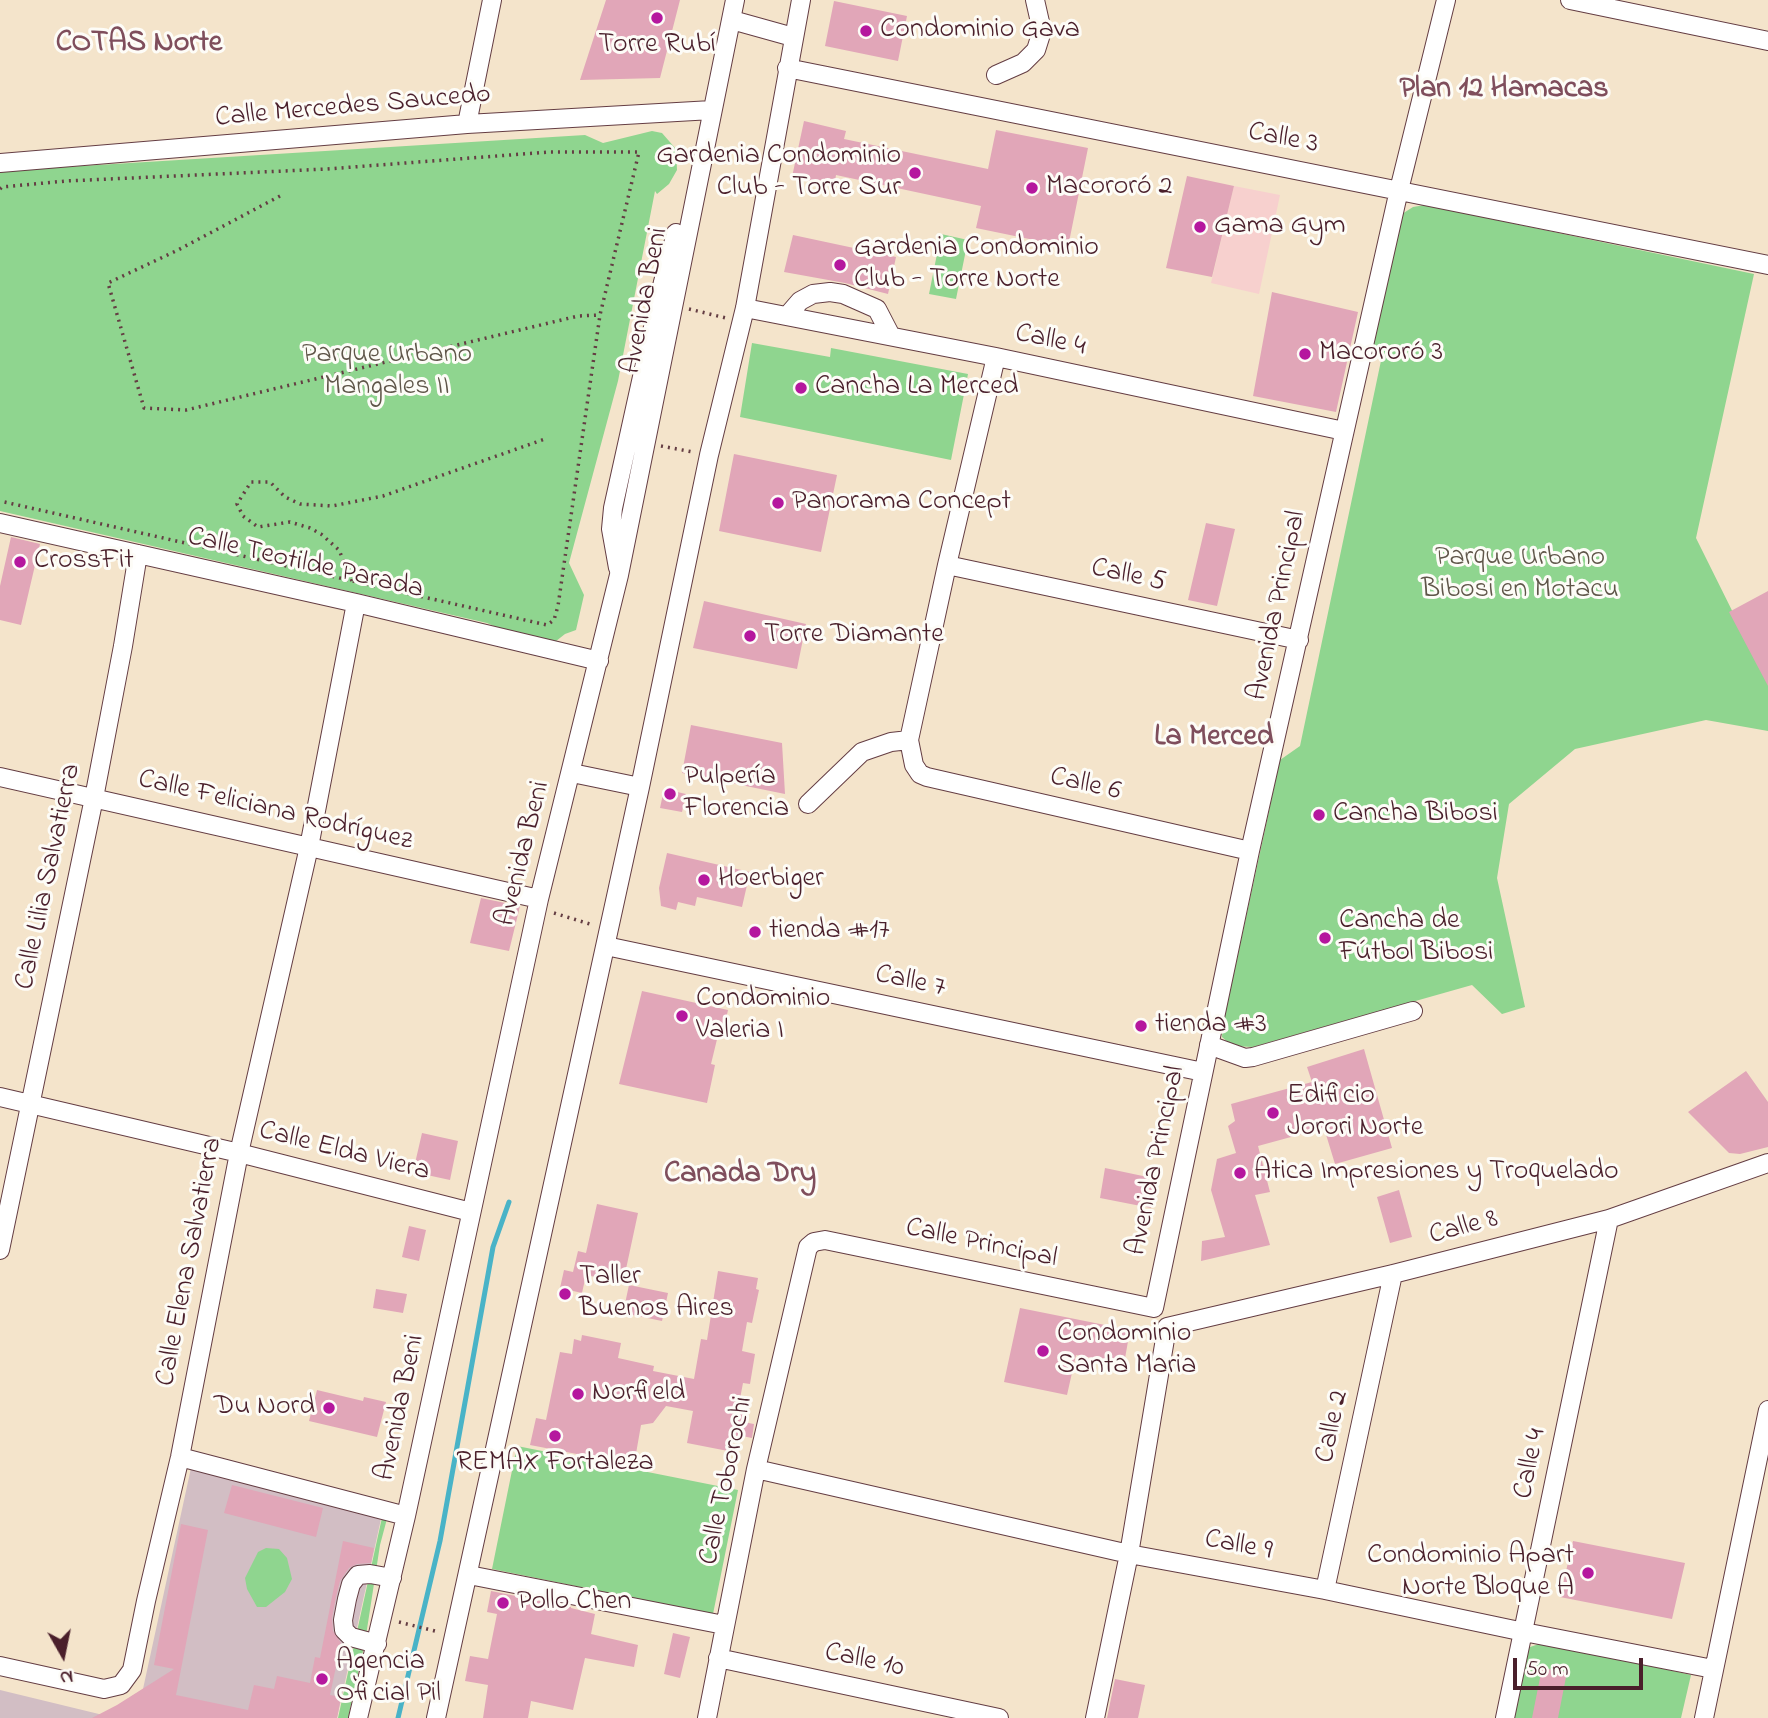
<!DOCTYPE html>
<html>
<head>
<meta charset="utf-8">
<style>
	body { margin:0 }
	#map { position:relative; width:1768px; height:1718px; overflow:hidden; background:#f4e4cb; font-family:"Indie Flower",sans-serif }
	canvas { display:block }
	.north { position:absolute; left:28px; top:1620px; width:70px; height:70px; -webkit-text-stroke:5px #fdfcf7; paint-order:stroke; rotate:171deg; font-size:19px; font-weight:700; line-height:28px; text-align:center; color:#4a1f2b }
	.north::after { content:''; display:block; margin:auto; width:24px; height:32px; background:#4a1f2b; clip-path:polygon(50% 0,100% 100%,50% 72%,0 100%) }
	.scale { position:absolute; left:1513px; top:1658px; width:130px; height:32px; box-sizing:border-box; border:4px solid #4a1f2b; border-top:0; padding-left:9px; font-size:21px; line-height:24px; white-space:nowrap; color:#4a1f2b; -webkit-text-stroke:5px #fdfcf7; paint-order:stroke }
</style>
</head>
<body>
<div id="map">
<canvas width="1768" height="1718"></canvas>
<div class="north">N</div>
<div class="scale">50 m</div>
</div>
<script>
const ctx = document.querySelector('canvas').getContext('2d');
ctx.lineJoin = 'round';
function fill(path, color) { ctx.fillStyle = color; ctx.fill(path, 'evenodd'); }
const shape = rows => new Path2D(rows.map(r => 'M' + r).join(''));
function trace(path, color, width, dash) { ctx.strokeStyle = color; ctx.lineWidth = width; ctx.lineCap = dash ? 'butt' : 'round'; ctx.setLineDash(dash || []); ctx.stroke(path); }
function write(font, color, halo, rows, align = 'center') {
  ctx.font = font + ' "Indie Flower",sans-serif'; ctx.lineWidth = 6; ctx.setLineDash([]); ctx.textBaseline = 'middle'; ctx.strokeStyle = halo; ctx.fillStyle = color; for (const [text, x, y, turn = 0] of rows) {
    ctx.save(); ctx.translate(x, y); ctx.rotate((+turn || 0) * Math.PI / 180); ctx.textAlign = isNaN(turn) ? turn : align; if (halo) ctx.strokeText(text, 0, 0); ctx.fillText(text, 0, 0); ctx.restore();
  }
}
const built = shape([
	[1234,186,1280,195,1259,294,1211,283]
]);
const industrial = shape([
	[191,1468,381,1519,337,1718,0,1718,0,1690,103,1715,143,1689]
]);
const green = shape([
	[652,131,662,133,676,149,677,170,669,184,657,194,655,191,618,381,569,563,584,595,576,630,565,634,546,649,487,623,0,511,0,171,585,135,603,143],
	[1425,205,1754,274,1696,538,1768,683,1768,731,1706,720,1575,749,1509,804,1497,878,1525,1007,1502,1014,1472,985,1253,1047,1232,1046,1222,1037,1223,1024,1280,760,1300,746,1382,356,1371,345,1402,214,1413,207],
	[941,234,968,240,956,299,929,294],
	[752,343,830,357,831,348,968,374,951,460,740,417],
	[517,1446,738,1490,713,1614,492,1569],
	[383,1513,388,1515,380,1545,365,1642,348,1718,338,1718],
	[266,1548,279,1549,287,1558,292,1579,285,1592,266,1607,257,1607,247,1589,245,1578,258,1552],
	[1545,1642,1691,1675,1681,1718,1509,1718,1524,1649]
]);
const stream = shape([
	[398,1718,440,1541,493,1247,509,1202]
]);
const building = shape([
	[606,0,680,0,660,78,580,80],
	[834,1,907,16,898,61,825,46],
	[804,121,846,131,844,139,988,169,996,130,1088,148,1068,247,976,228,981,206,836,175,834,187,792,177],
	[1187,176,1234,186,1212,277,1166,268],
	[793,235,896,257,888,294,845,283,784,272],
	[1272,292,1358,312,1336,412,1253,396],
	[734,454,837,475,821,552,719,531],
	[1206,523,1235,529,1217,606,1188,600],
	[11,537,40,544,21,625,0,620,0,586],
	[1768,591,1768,686,1729,612],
	[704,601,806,624,797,669,693,648],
	[691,725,782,743,785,794,682,773],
	[664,789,686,794,682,812,660,808],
	[667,853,750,872,742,907,697,897,695,906,678,902,676,910,661,906,659,888],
	[481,898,520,906,509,951,470,943],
	[642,991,728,1010,724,1028,720,1027,711,1064,715,1065,707,1103,619,1084],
	[1364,1049,1392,1148,1335,1164,1324,1128,1258,1146,1270,1192,1255,1195,1270,1245,1201,1261,1202,1241,1225,1237,1211,1190,1217,1159,1236,1153,1228,1126,1235,1121,1231,1104,1312,1082,1307,1067],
	[1746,1071,1768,1102,1768,1147,1740,1154,1729,1153,1688,1112],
	[422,1133,458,1141,450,1180,413,1172],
	[1105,1168,1157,1179,1151,1208,1100,1198],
	[1399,1190,1412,1237,1390,1243,1377,1197],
	[597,1204,638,1213,623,1283,586,1275,582,1293,560,1288,564,1270,573,1272,578,1251,586,1253],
	[409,1226,426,1230,419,1261,402,1257],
	[718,1271,758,1278,756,1289,759,1290,752,1323,747,1322,742,1351,755,1354,750,1384,743,1383,738,1409,745,1410,743,1422,754,1424,752,1438,742,1436,741,1441,735,1440,728,1451,687,1443,693,1411,666,1406,653,1423,641,1425,634,1465,530,1445,536,1418,546,1420,560,1352,572,1354,574,1339,581,1341,582,1335,621,1343,618,1358,654,1366,653,1371,694,1379,701,1339,707,1340],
	[629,1285,668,1293,662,1321,623,1313],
	[376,1289,407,1294,403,1313,373,1308],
	[1020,1308,1130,1330,1124,1364,1076,1355,1067,1395,1004,1382],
	[317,1390,363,1401,364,1397,386,1402,377,1437,309,1421],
	[232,1485,323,1508,316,1537,224,1513],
	[181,1524,208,1530,176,1695,248,1710,254,1685,274,1689,277,1676,310,1683,315,1657,320,1658,343,1541,374,1548,371,1563,357,1564,349,1568,340,1581,336,1597,332,1618,333,1631,341,1643,330,1695,341,1697,337,1718,92,1718,117,1705,174,1669,154,1665],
	[1573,1541,1685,1563,1672,1619,1560,1597],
	[491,1591,571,1607,571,1608,595,1614,591,1634,638,1645,634,1667,585,1658,573,1710,531,1701,528,1718,483,1718,488,1685,465,1681,470,1656,488,1659,497,1614,487,1612],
	[673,1633,690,1637,680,1678,664,1674],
	[1542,1668,1567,1672,1558,1718,1532,1718],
	[1115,1679,1145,1685,1138,1718,1107,1718]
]);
const path = shape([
	[0,189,2,187,66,181,327,169,549,152,639,152,600,315,558,606,554,620,547,625,0,501],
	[280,196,178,250,108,283,144,408,186,410,578,316,600,315],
	[689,309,726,318],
	[661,446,693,452],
	[352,581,339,550,321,534,310,528,290,522,258,527,243,516,237,504,251,482,270,482,285,497,300,504,332,506,383,496,545,439],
	[554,913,593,925],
	[399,1622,439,1632]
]);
const minor = shape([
	[1570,0,1768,41],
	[732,20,793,37],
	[787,68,1768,265],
	[996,75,1023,63,1036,50,1042,31,1035,0],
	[467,124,492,0],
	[0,163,467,124,712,110],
	[745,308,996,357,1344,431],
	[787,316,800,301,813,294,830,292,843,294,877,309,891,336],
	[996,357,947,565,909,740,914,765,920,774,927,777,1250,851],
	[0,523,356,603,599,661],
	[947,565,1299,640],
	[618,568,611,529,613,508,663,282,676,233],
	[572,773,640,787],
	[0,777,539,899],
	[808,804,862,752,891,742,909,740],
	[606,946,1203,1072],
	[1209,1045,1245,1058,1253,1057,1413,1011],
	[0,1097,239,1153,471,1212],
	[0,1250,94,798,123,646,138,554],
	[1154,1308,1250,851,1399,190,1446,0],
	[1167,1327,1393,1274,1609,1219,1768,1163],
	[180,1457,406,1516],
	[756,1469,1129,1554,1325,1590,1524,1632,1713,1669],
	[469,1575,724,1625],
	[1325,1590,1393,1274],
	[377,1644,351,1637,344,1630,343,1620,347,1599,351,1584,358,1575,370,1574,392,1578],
	[718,1658,999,1718],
	[0,1666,104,1689,121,1685,132,1670,146,1601,180,1457,239,1153,309,847,356,603],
	[358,1718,406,1516,539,899,619,575,735,0],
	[436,1718,640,787,709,455,745,308,801,0],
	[707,1718,756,1469,808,1247,814,1242,825,1240,1154,1308],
	[1095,1718,1129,1554,1167,1327],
	[1505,1718,1609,1219],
	[1704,1718,1768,1410]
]);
const markers = [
	[657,18,7,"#b5179e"],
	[866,31,7,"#b5179e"],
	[915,173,7,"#b5179e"],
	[1032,188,7,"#b5179e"],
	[1200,227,7,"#b5179e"],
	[840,265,7,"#b5179e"],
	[1305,354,7,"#b5179e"],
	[801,388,7,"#b5179e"],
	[778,503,7,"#b5179e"],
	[20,562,7,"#b5179e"],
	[750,636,7,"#b5179e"],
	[670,794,7,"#b5179e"],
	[1319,815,7,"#b5179e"],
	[704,880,7,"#b5179e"],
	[755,932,7,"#b5179e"],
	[1325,938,7,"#b5179e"],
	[682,1016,7,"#b5179e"],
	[1141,1026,7,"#b5179e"],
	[1273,1113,7,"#b5179e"],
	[1240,1173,7,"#b5179e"],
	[565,1294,7,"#b5179e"],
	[1043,1351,7,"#b5179e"],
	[578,1394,7,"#b5179e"],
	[329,1408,7,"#b5179e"],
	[555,1436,7,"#b5179e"],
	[1588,1573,7,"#b5179e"],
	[503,1603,7,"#b5179e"],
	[322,1679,7,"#b5179e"]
];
const poiNames = [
	["Condominio Gava",880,31],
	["Torre Rubí",657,46,"center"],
	["Gardenia Condominio",901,157,"right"],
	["Club - Torre Sur",901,189,"right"],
	["Macororó 2",1046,188],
	["Gama Gym",1214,227],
	["Gardenia Condominio",854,249],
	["Club - Torre Norte",854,281],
	["Macororó 3",1319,354],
	["Cancha La Merced",815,388],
	["Panorama Concept",792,503],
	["CrossFit",34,562],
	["Torre Diamante",764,636],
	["Pulpería",684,778],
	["Florencia",684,810],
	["Cancha Bibosi",1333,815],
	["Hoerbiger",718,880],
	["Cancha de",1339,922],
	["Fútbol Bibosi",1339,954],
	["tienda #17",769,932],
	["Condominio",696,1000],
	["Valeria I",696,1032],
	["tienda #3",1155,1026],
	["Edificio",1287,1097],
	["Jorori Norte",1287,1129],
	["Atica Impresiones y Troquelado",1254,1173],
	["Taller",579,1278],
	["Buenos Aires",579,1310],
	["Condominio",1057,1335],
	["Santa Maria",1057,1367],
	["Norfield",592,1394],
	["Du Nord",315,1408,"right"],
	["REMAX Fortaleza",555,1464,"center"],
	["Condominio Apart",1574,1557,"right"],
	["Norte Bloque A",1574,1589,"right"],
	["Pollo Chen",517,1603],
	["Agencia",336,1663],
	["Oficial Pil",336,1695]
];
const streetNames = [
	["Calle Mercedes Saucedo",353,108,-5],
	["Calle 3",1283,140,11],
	["Avenida Beni",647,301,-79],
	["Calle 4",1050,342,12],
	["Calle Teotilde Parada",305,565,13],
	["Calle 5",1128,577,12],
	["Avenida Principal",1279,606,-78],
	["Calle 6",1085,786,13],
	["Calle Feliciana Rodríguez",275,812,13],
	["Avenida Beni",525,854,-76],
	["Calle Lilia Salvatierra",50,877,-78],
	["Calle 7",910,983,12],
	["Calle Elda Viera",344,1153,14],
	["Avenida Principal",1158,1161,-78],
	["Calle 8",1464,1229,-15],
	["Calle Principal",981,1245,12],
	["Calle Elena Salvatierra",191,1262,-79],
	["Avenida Beni",402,1408,-78],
	["Calle 2",1334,1427,-78],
	["Calle 4",1532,1464,-78],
	["Calle Toborochi",728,1481,-78],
	["Calle 9",1238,1547,11],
	["Calle 10",864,1662,12]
];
const parkNames = [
	["Parque Urbano",387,356],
	["Mangales II",387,388],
	["Parque Urbano",1520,559],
	["Bibosi en Motacu",1520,591]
];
const neighbourhoodNames = [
	["COTAS Norte",139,45],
	["Plan 12 Hamacas",1504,91],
	["La Merced",1214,739],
	["Canada Dry",740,1176]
];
fill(built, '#f7d0ce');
fill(industrial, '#d2bec4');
fill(green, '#8fd58f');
trace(stream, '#49b3c7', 5);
fill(building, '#e1a6b8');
trace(minor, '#643d43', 20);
trace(path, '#643d43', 3.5, [2, 5]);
trace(minor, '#fff', 18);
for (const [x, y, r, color] of markers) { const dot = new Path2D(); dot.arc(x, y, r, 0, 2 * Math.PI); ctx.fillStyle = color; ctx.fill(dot); trace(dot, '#fdfcf7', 2.5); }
write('28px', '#4a1f2b', '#fdfcf7', poiNames, 'left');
write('28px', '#4a1f2b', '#fdfcf7', streetNames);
write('28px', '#5f5649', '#fdfcf7', parkNames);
write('bold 30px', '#7f4e5c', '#fdfcf7', neighbourhoodNames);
</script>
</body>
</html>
